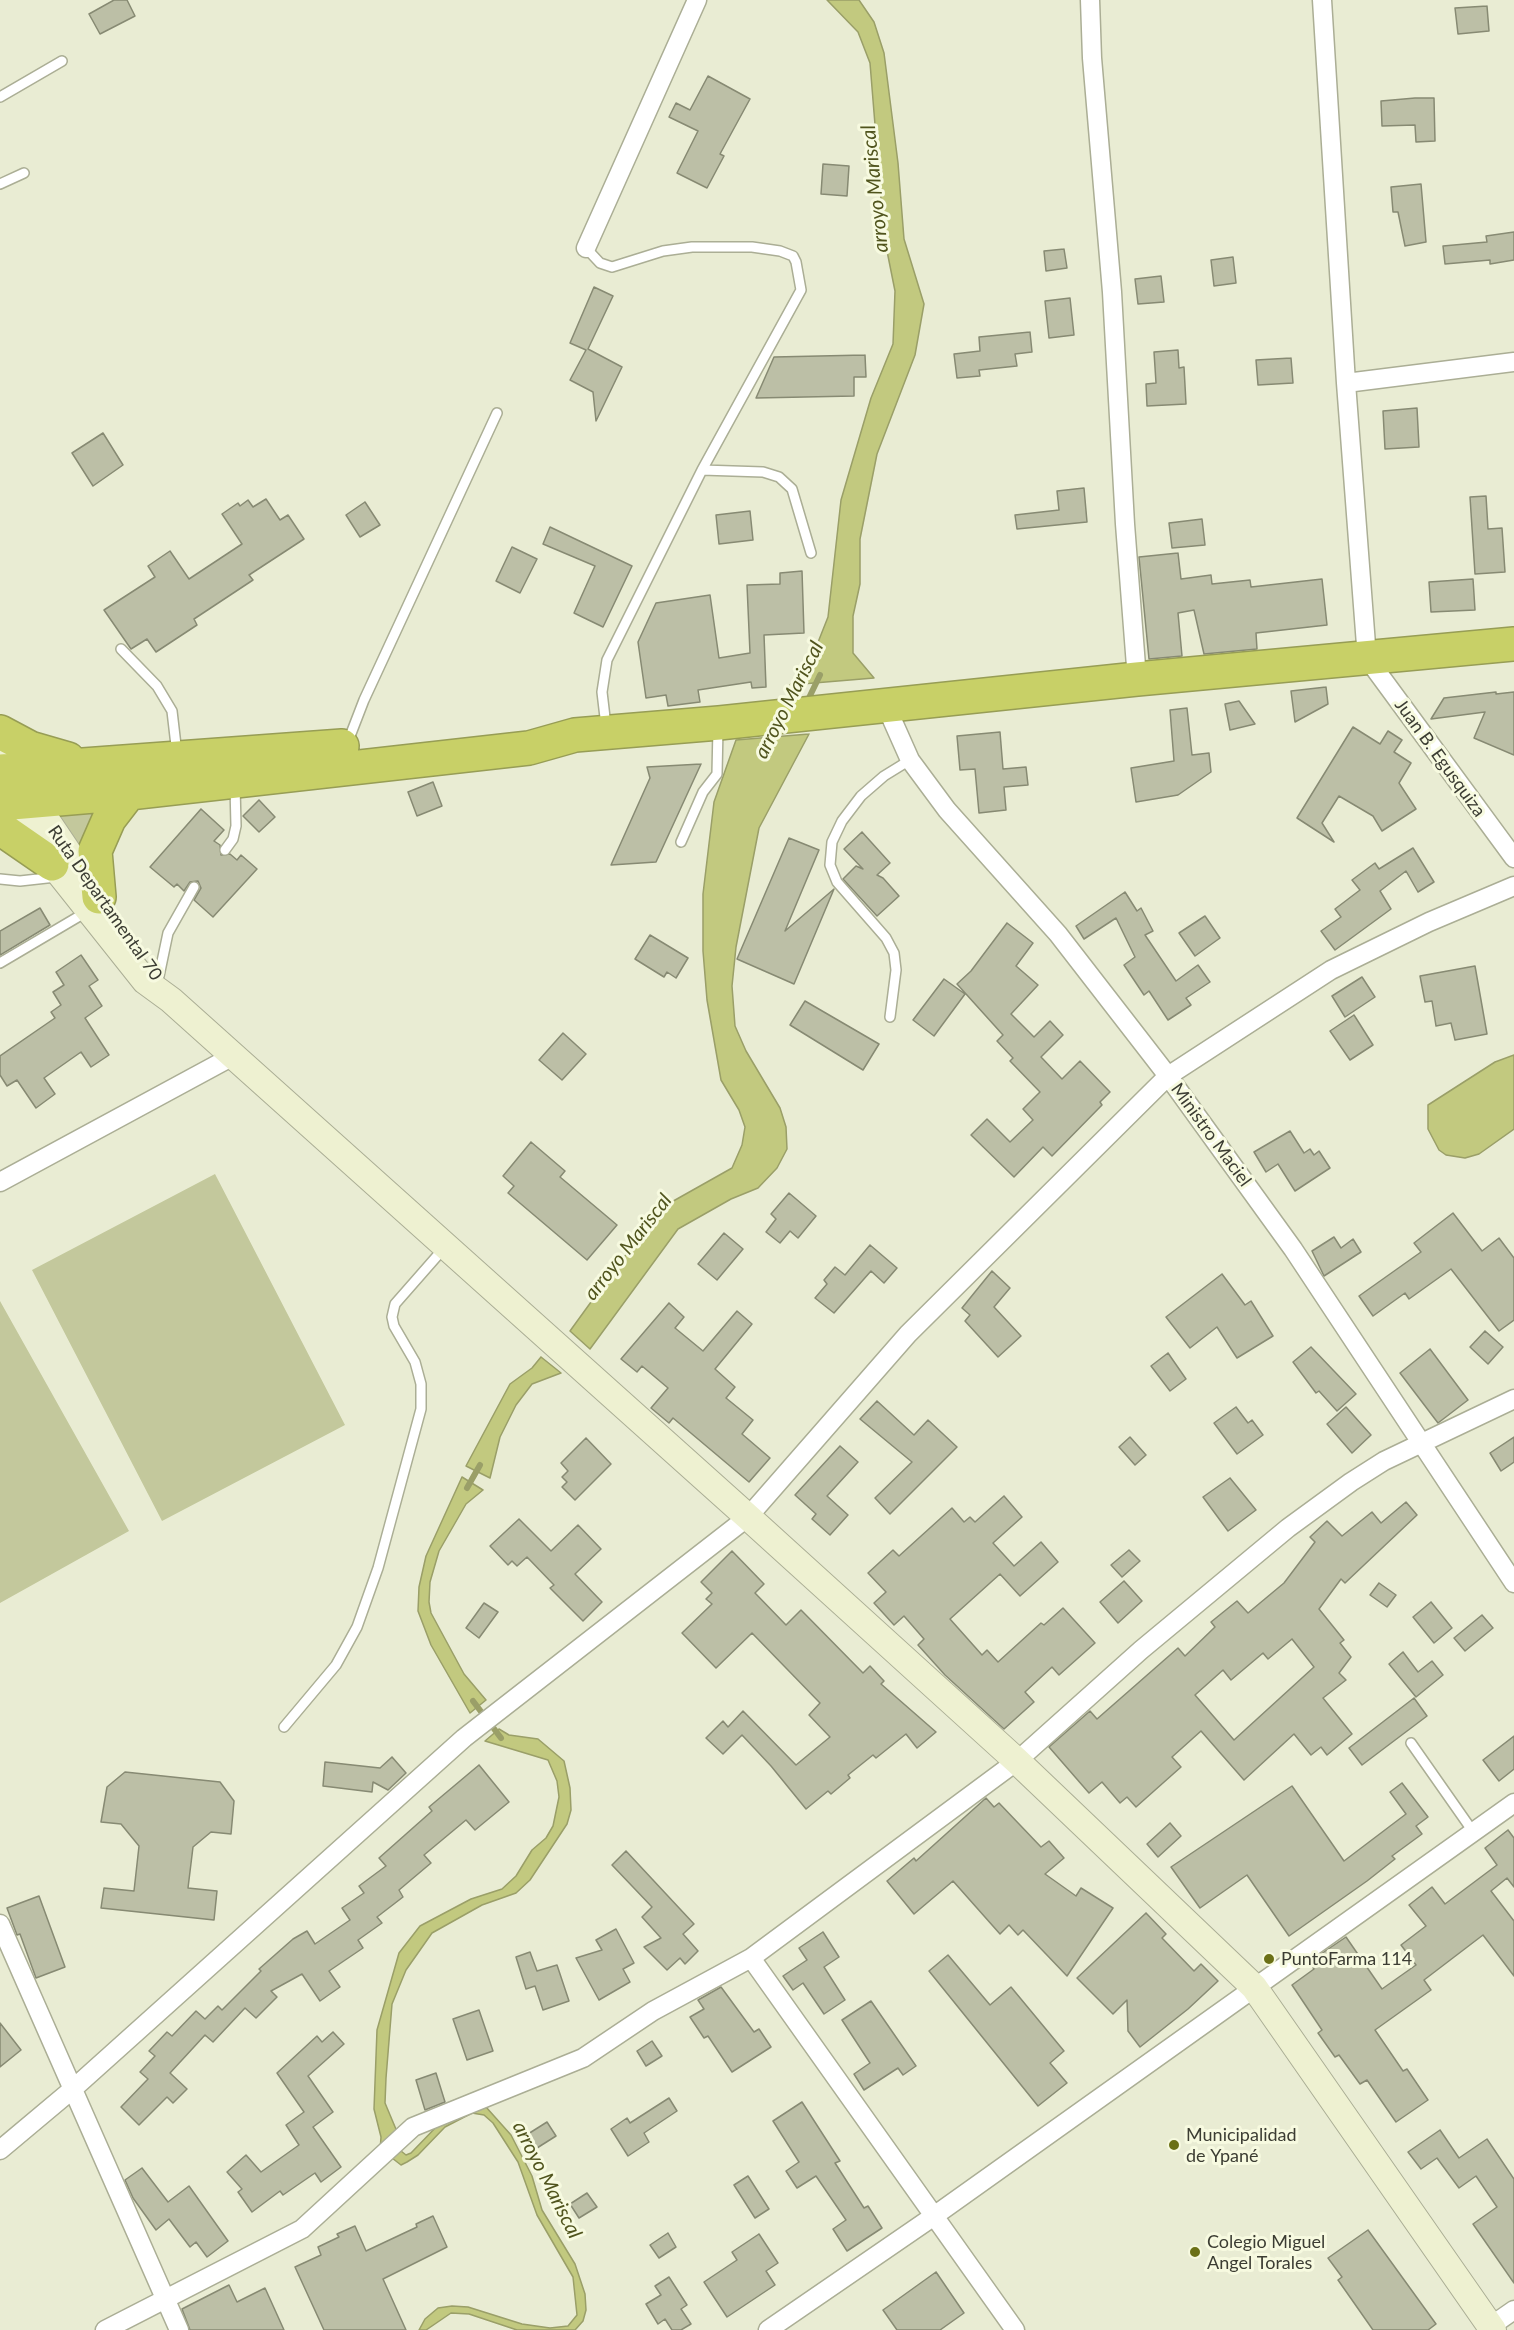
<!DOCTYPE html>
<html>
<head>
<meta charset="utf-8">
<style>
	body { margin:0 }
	canvas { display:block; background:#e9ecd3 }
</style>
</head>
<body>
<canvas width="1514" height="2330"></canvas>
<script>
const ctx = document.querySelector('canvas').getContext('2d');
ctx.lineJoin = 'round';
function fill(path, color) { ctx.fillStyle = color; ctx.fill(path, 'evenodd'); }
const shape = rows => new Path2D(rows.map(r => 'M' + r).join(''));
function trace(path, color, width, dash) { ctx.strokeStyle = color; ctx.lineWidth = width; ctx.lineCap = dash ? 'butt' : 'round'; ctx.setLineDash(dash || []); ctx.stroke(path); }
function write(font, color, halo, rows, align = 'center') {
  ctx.font = font + ' Lato,sans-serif'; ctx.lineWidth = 6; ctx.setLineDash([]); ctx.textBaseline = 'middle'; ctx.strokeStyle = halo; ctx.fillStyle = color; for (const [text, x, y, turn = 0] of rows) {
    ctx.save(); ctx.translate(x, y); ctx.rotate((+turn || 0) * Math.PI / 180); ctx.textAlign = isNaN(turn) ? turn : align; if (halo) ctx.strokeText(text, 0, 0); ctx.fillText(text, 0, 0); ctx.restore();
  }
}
const green = shape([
	[109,805,82,860,47,808],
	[215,1174,345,1425,162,1521,32,1270],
	[0,1301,129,1531,0,1603]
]);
const water = shape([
	[827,0,859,0,874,22,884,53,898,163,904,239,924,304,915,355,877,454,860,539,860,584,853,616,853,653,874,678,790,685,811,660,828,617,841,500,871,398,893,344,895,291,884,236,870,63,858,32,827,0],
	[809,734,759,828,736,947,732,986,735,1026,746,1051,780,1108,786,1127,787,1149,777,1168,758,1188,731,1199,678,1229,590,1349,570,1331,620,1262,668,1204,732,1168,742,1145,745,1127,739,1110,721,1080,707,1000,703,951,703,894,714,802,736,740,809,734],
	[1514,1055,1514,1129,1479,1154,1465,1158,1446,1155,1439,1150,1428,1129,1428,1105,1495,1062,1514,1055],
	[541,1357,561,1373,532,1384,516,1405,500,1437,490,1478,466,1466,510,1384,532,1368,541,1357],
	[462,1477,483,1490,466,1504,439,1551,430,1582,429,1602,431,1613,464,1674,486,1700,470,1713,431,1645,418,1611,419,1587,426,1556,462,1477],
	[499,1729,509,1735,538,1739,564,1761,570,1788,571,1810,567,1824,530,1880,516,1893,482,1905,432,1933,406,1970,392,2004,386,2078,385,2103,398,2134,380,2151,381,2137,374,2109,377,2030,399,1953,420,1926,471,1899,502,1889,516,1876,532,1850,546,1838,553,1826,559,1797,557,1781,548,1760,485,1741,499,1729],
	[486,2107,511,2135,532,2176,542,2210,575,2264,585,2294,586,2310,583,2321,575,2330,517,2330,469,2314,451,2313,426,2330,419,2330,425,2319,438,2308,452,2306,468,2307,522,2324,550,2328,568,2326,577,2315,573,2277,537,2215,518,2162,493,2123,484,2115,472,2113,445,2127,418,2155,407,2162,401,2165,392,2158,401,2151,406,2155,411,2153,440,2123,486,2107]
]);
const stream = shape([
	[806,704,820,675],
	[467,1488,480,1465],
	[473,1701,501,1738]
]);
const building = shape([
	[114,0,127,0,135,16,100,34,89,14,114,0],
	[1487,6,1489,31,1458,34,1455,8,1487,6],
	[708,76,750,99,720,154,724,156,707,188,677,173,698,131,669,117,676,103,690,110,708,76],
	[1415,98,1434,98,1435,141,1416,142,1415,125,1382,126,1381,101,1415,98],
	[823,164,849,166,847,196,821,194,823,164],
	[1421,184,1426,242,1405,246,1398,212,1393,212,1391,187,1421,184],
	[1514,232,1514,260,1490,264,1490,260,1445,264,1443,246,1487,242,1486,236,1514,232],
	[1064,249,1067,268,1046,271,1044,251,1064,249],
	[1233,257,1236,283,1214,286,1211,260,1233,257],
	[1161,276,1164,302,1138,304,1135,279,1161,276],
	[594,287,613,296,588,349,622,367,596,421,593,392,570,380,586,350,570,343,594,287],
	[1070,298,1074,335,1049,338,1045,301,1070,298],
	[1030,332,1032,352,1015,354,1017,366,979,370,980,376,957,378,954,354,980,351,979,337,1030,332],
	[1178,350,1179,368,1184,367,1186,404,1147,406,1146,384,1156,383,1154,352,1178,350],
	[865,355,866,377,854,377,854,396,756,398,774,357,865,355],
	[1291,358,1293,383,1258,385,1256,360,1291,358],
	[1417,408,1419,447,1385,449,1383,411,1417,408],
	[103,433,123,465,93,486,72,453,103,433],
	[1084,488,1087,522,1017,529,1015,515,1059,510,1057,491,1084,488],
	[1486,496,1488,529,1502,528,1505,572,1475,574,1470,497,1486,496],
	[266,499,280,520,288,515,304,539,249,575,253,580,194,619,197,625,156,652,147,639,131,649,104,610,155,577,148,566,170,551,189,579,242,544,222,514,238,503,240,506,248,500,253,507,266,499],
	[365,502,380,525,360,537,346,515,365,502],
	[750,511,753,540,719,544,716,515,750,511],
	[1202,519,1205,545,1172,548,1169,523,1202,519],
	[550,527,632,566,603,627,574,613,595,566,543,544,550,527],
	[512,547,537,559,520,593,496,581,512,547],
	[1178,553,1181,579,1211,575,1212,584,1250,580,1251,587,1322,579,1327,625,1256,633,1257,649,1204,654,1194,610,1178,613,1182,656,1149,659,1139,557,1178,553],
	[802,571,804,633,764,635,766,687,752,688,751,682,698,690,700,702,668,706,666,695,646,698,638,642,656,603,710,595,719,658,750,653,747,585,780,584,780,573,802,571],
	[1473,579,1475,610,1431,612,1429,582,1473,579],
	[1326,687,1328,704,1295,722,1291,691,1326,687],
	[1496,692,1496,694,1514,692,1514,755,1474,738,1485,712,1431,719,1444,698,1496,692],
	[1239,701,1255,724,1230,730,1225,704,1239,701],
	[1187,708,1192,755,1209,753,1211,772,1178,795,1136,802,1131,768,1174,761,1170,710,1187,708],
	[1353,727,1380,744,1388,731,1402,740,1394,752,1411,763,1399,783,1416,809,1382,831,1373,816,1339,796,1322,823,1334,842,1297,818,1353,727],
	[1000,732,1003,769,1026,767,1028,785,1004,787,1006,810,979,813,975,769,960,770,957,736,1000,732],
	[701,764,656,862,611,865,650,778,647,767,701,764],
	[433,782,442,806,417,816,408,792,433,782],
	[259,800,275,817,259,832,243,816,259,800],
	[201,809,224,830,214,841,220,845,221,855,230,854,237,860,241,855,257,869,213,917,194,900,201,888,198,881,190,882,184,891,177,884,174,887,150,867,201,809],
	[862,832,890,863,877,875,883,878,899,896,877,916,843,879,856,866,863,869,844,849,862,832],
	[789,838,819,850,785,931,834,889,794,984,737,959,789,838],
	[1413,848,1434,882,1418,892,1406,871,1380,891,1391,909,1335,950,1321,931,1341,917,1335,909,1360,890,1352,880,1375,863,1379,869,1413,848],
	[1125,892,1137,911,1141,908,1153,931,1145,935,1176,981,1198,965,1210,982,1186,998,1191,1005,1168,1020,1149,991,1144,995,1124,965,1135,957,1116,918,1084,939,1076,926,1125,892],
	[40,908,50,925,0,955,0,931,40,908],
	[1205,916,1220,938,1195,956,1179,933,1205,916],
	[1007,923,1033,943,1016,966,1038,985,1011,1014,1034,1037,1050,1021,1063,1035,1041,1057,1062,1079,1080,1061,1110,1092,1100,1102,1102,1105,1052,1156,1043,1147,1014,1177,971,1135,987,1119,1010,1142,1033,1120,1023,1109,1040,1092,1010,1061,1013,1058,997,1041,1003,1035,957,984,971,971,1007,923],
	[650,935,688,958,676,978,667,972,664,977,635,959,650,935],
	[81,955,98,980,89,986,102,1006,85,1018,109,1055,91,1067,81,1052,44,1078,55,1094,36,1108,17,1080,7,1086,0,1075,0,1056,55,1018,51,1012,61,1005,53,992,64,985,56,972,81,955],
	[1475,966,1487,1034,1455,1040,1451,1023,1436,1026,1432,1001,1425,1002,1420,976,1475,966],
	[1362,977,1375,997,1345,1017,1332,996,1362,977],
	[944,979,965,994,934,1036,913,1020,944,979],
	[805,1001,879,1044,863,1070,790,1025,805,1001],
	[1354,1015,1373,1045,1350,1060,1330,1031,1354,1015],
	[563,1033,586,1054,562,1080,539,1060,563,1033],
	[1290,1131,1304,1153,1310,1149,1314,1155,1319,1151,1330,1168,1295,1191,1278,1164,1266,1172,1254,1152,1290,1131],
	[531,1142,565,1171,560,1177,617,1225,587,1260,508,1193,514,1186,503,1176,531,1142],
	[789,1193,816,1216,798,1238,790,1231,780,1243,766,1232,776,1219,771,1214,789,1193],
	[1453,1213,1482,1251,1499,1238,1514,1258,1514,1320,1499,1331,1451,1269,1409,1299,1405,1293,1373,1316,1359,1296,1421,1252,1414,1243,1453,1213],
	[724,1233,743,1249,717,1280,698,1264,724,1233],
	[1334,1237,1341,1248,1353,1239,1361,1252,1324,1276,1312,1251,1334,1237],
	[870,1245,897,1268,884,1283,871,1271,834,1313,815,1298,827,1284,824,1280,835,1267,845,1275,870,1245],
	[992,1271,1010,1288,994,1307,1021,1336,998,1357,965,1321,970,1315,962,1308,992,1271],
	[1222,1274,1245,1305,1251,1301,1273,1336,1237,1358,1217,1327,1190,1348,1166,1317,1222,1274],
	[669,1303,684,1317,675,1328,703,1351,737,1311,752,1324,715,1369,735,1387,726,1398,753,1420,742,1434,770,1458,749,1482,673,1418,669,1423,651,1408,668,1388,642,1366,637,1372,621,1359,669,1303],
	[1485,1331,1503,1347,1488,1364,1470,1347,1485,1331],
	[1311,1347,1356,1394,1337,1411,1319,1391,1316,1393,1293,1362,1311,1347],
	[1430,1349,1468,1400,1438,1423,1400,1373,1430,1349],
	[1168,1353,1186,1379,1170,1391,1151,1366,1168,1353],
	[877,1401,914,1435,928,1420,957,1447,890,1514,875,1498,912,1462,860,1419,877,1401],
	[1236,1407,1248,1423,1252,1420,1263,1435,1237,1454,1214,1423,1236,1407],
	[1346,1407,1371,1435,1352,1453,1327,1424,1346,1407],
	[1130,1437,1146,1455,1135,1465,1119,1447,1130,1437],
	[1514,1437,1514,1462,1501,1471,1490,1453,1514,1437],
	[586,1438,611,1464,575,1500,562,1487,567,1482,562,1477,568,1471,561,1463,586,1438],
	[840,1446,858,1462,827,1496,848,1515,830,1535,812,1519,816,1514,795,1495,840,1446],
	[1230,1478,1256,1510,1228,1531,1203,1497,1230,1478],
	[1004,1496,1022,1517,993,1543,1014,1566,1041,1542,1058,1562,1020,1596,1000,1574,950,1619,982,1655,987,1650,998,1662,1041,1623,1044,1625,1063,1608,1095,1643,1059,1675,1052,1667,1025,1692,1034,1702,1004,1729,945,1675,918,1645,924,1639,904,1616,894,1625,874,1603,886,1592,868,1573,893,1550,899,1556,952,1508,964,1522,970,1517,975,1522,1004,1496],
	[1406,1502,1417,1515,1345,1583,1341,1579,1319,1609,1344,1640,1340,1643,1351,1657,1339,1673,1346,1680,1323,1698,1352,1734,1327,1755,1321,1747,1311,1755,1294,1734,1244,1780,1201,1731,1172,1757,1181,1767,1136,1807,1127,1797,1120,1803,1102,1782,1089,1793,1049,1747,1090,1711,1097,1719,1178,1648,1185,1656,1215,1627,1211,1622,1237,1601,1248,1613,1284,1583,1315,1542,1310,1537,1327,1521,1342,1536,1372,1512,1381,1523,1406,1502],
	[1292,1639,1314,1667,1234,1740,1195,1695,1223,1670,1231,1680,1263,1653,1268,1659,1292,1639],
	[519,1519,551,1551,578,1525,601,1549,575,1574,602,1602,583,1621,550,1588,554,1585,527,1557,517,1566,512,1561,508,1565,490,1546,519,1519],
	[1129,1550,1140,1561,1122,1577,1111,1565,1129,1550],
	[732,1551,764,1584,755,1593,786,1625,801,1610,863,1673,870,1666,884,1681,881,1684,936,1732,917,1748,906,1734,876,1758,873,1755,848,1775,850,1778,831,1794,828,1791,806,1809,771,1766,742,1735,723,1754,706,1738,723,1721,728,1727,743,1711,796,1765,830,1737,809,1715,820,1703,752,1633,716,1668,682,1633,712,1604,706,1599,712,1593,701,1582,732,1551],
	[1124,1581,1142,1601,1118,1623,1100,1602,1124,1581],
	[1379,1583,1396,1595,1387,1607,1370,1595,1379,1583],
	[1431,1602,1452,1628,1434,1643,1413,1617,1431,1602],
	[484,1603,498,1612,479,1638,466,1628,484,1603],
	[1482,1615,1493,1628,1465,1651,1454,1638,1482,1615],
	[1403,1652,1418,1672,1432,1661,1443,1675,1416,1697,1389,1664,1403,1652],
	[1414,1698,1427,1716,1362,1765,1349,1748,1414,1698],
	[1514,1736,1514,1769,1499,1781,1483,1760,1514,1736],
	[392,1757,406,1773,388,1790,373,1782,372,1792,323,1786,325,1762,380,1768,392,1757],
	[479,1765,509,1802,475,1830,466,1820,424,1855,431,1863,399,1890,403,1897,377,1917,382,1923,358,1940,363,1948,329,1971,340,1987,320,2001,302,1974,271,1991,277,1997,256,2018,245,2008,213,2042,205,2035,170,2073,187,2089,173,2103,167,2097,139,2125,121,2107,148,2079,140,2072,155,2056,149,2051,167,2032,172,2036,196,2011,205,2019,218,2006,222,2010,261,1971,259,1969,293,1939,307,1931,315,1944,350,1920,342,1908,364,1893,359,1886,386,1866,379,1858,432,1811,429,1807,479,1765],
	[125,1772,220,1782,234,1801,231,1834,211,1832,193,1847,188,1888,217,1891,214,1920,101,1908,104,1888,134,1891,139,1846,121,1824,101,1822,107,1787,125,1772],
	[1402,1783,1428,1817,1416,1826,1422,1834,1392,1856,1395,1859,1367,1881,1289,1936,1247,1875,1200,1908,1171,1867,1292,1786,1344,1861,1406,1814,1390,1792,1402,1783],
	[986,1798,994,1807,999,1803,1041,1847,1049,1841,1064,1858,1045,1874,1076,1896,1081,1888,1113,1908,1067,1976,1023,1930,1018,1935,1009,1925,1000,1934,953,1881,914,1914,887,1881,914,1858,916,1861,986,1798],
	[1170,1823,1181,1836,1158,1857,1147,1844,1170,1823],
	[1508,1830,1514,1838,1514,1887,1507,1878,1491,1891,1514,1921,1514,1976,1483,1935,1424,1980,1431,1990,1375,2030,1403,2071,1407,2069,1428,2100,1396,2122,1367,2080,1360,2084,1339,2055,1335,2057,1318,2033,1322,2030,1292,1985,1314,1969,1309,1962,1346,1937,1382,1989,1416,1965,1401,1945,1426,1926,1409,1905,1432,1887,1445,1904,1497,1865,1485,1848,1508,1830],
	[626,1851,694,1924,683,1934,698,1951,685,1964,680,1958,667,1970,644,1947,661,1938,642,1917,652,1907,612,1865,626,1851],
	[39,1896,65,1967,36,1978,20,1934,17,1935,7,1908,39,1896],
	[1146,1913,1166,1934,1162,1938,1194,1971,1201,1964,1218,1981,1188,2009,1140,2047,1128,2031,1127,2000,1113,2014,1077,1978,1146,1913],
	[616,1929,634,1963,623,1969,630,1982,599,2000,576,1958,602,1950,596,1940,616,1929],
	[823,1932,839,1957,824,1967,845,2000,824,2014,803,1983,793,1990,783,1976,807,1960,799,1948,823,1932],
	[530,1952,537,1971,557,1965,569,2001,543,2010,535,1986,526,1989,516,1957,530,1952],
	[948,1955,990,2005,1011,1987,1064,2051,1050,2063,1067,2083,1038,2106,929,1971,948,1955],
	[721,1987,754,2032,759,2029,771,2047,732,2072,708,2036,704,2038,690,2017,704,2009,698,2000,721,1987],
	[871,2001,916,2066,903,2075,898,2068,864,2090,854,2074,870,2063,842,2020,871,2001],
	[479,2010,493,2051,467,2060,453,2019,479,2010],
	[0,2023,21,2050,0,2067,0,2023],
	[333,2032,344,2044,308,2076,333,2112,313,2127,341,2167,321,2182,315,2173,283,2195,280,2191,252,2212,238,2192,242,2189,227,2172,246,2155,261,2172,299,2145,286,2125,304,2112,277,2073,317,2036,322,2042,333,2032],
	[652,2041,662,2056,646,2066,637,2051,652,2041],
	[436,2073,445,2102,425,2110,416,2080,436,2073],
	[669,2098,677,2111,644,2133,649,2142,628,2156,611,2129,627,2118,630,2123,669,2098],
	[802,2102,840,2161,835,2163,864,2208,868,2206,882,2228,847,2251,833,2229,846,2220,816,2176,797,2188,786,2171,799,2162,773,2121,802,2102],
	[547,2122,556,2136,537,2148,528,2134,547,2122],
	[1440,2130,1459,2158,1487,2139,1514,2179,1514,2283,1473,2224,1497,2207,1476,2176,1459,2188,1437,2158,1421,2169,1408,2152,1440,2130],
	[142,2168,168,2202,189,2186,228,2241,207,2257,196,2242,190,2247,169,2219,156,2230,133,2198,125,2180,142,2168],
	[748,2176,769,2209,755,2218,734,2185,748,2176],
	[587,2193,597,2207,579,2218,570,2204,587,2193],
	[433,2216,447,2247,383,2279,406,2330,324,2330,295,2267,321,2255,318,2247,339,2237,337,2234,355,2226,366,2251,417,2227,416,2224,433,2216],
	[1368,2230,1436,2324,1428,2330,1373,2330,1338,2280,1342,2277,1328,2258,1368,2230],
	[668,2233,676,2247,659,2258,650,2245,668,2233],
	[759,2234,778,2263,766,2271,775,2285,727,2317,704,2282,737,2260,732,2252,759,2234],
	[936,2272,964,2313,940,2330,897,2330,883,2310,936,2272],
	[669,2277,687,2305,681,2309,691,2324,681,2330,672,2330,665,2319,658,2324,646,2304,661,2295,655,2286,669,2277],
	[229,2285,237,2302,265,2288,284,2330,190,2330,182,2309,229,2285]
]);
const lane = shape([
	[0,97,62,61],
	[0,184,24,173],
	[586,248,600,263,612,267,663,251,692,247,752,247,780,251,793,256,796,262,801,290,702,470,607,660,602,692,606,726],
	[702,470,763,472,779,477,792,489,811,553],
	[121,649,157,686,172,711,177,754],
	[347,744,364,700,497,413],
	[681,842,703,792,717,774,718,728],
	[225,850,233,839,236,826,235,786],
	[0,879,20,881,56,877],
	[0,963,88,911],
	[159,976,168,933,194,887],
	[890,1017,896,970,894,953,886,938,837,882,830,865,832,842,842,821,861,796,884,776,910,760],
	[284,1727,336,1665,357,1627,378,1568,421,1409,421,1384,415,1362,394,1326,392,1317,395,1304,445,1247],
	[1411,1743,1474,1833]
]);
const street = shape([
	[1090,0,1092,58,1112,292,1125,524,1137,679],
	[1322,0,1346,383,1367,658,1514,858],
	[586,248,697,0],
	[1346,383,1514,362],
	[886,706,910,760,947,810,1058,934,1168,1076,1293,1249,1514,1583],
	[0,1182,233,1056],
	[0,1924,179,2330],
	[751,1958,1015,2330],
	[0,2150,74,2088,464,1738,748,1517,908,1334,1168,1076,1331,970,1429,922,1514,886],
	[1491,2326,1514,2310],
	[105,2330,302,2229,413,2127,583,2058,653,2011,751,1958,1017,1761,1141,1650,1288,1528,1351,1482,1384,1461,1514,1399],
	[768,2330,934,2216,1514,1803]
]);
const secondary = shape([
	[0,751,95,892],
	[7,789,52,864,145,981,171,1000,748,1517,1017,1761,1254,1987,1493,2330]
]);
const highway = shape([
	[0,732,30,748,68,759],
	[0,771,342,746],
	[0,804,129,793,529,748,575,735,719,723,1137,679,1514,644],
	[0,828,52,864],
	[99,897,95,851,109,819,129,793]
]);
const markers = [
	[1269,1959,6,"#6b7016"],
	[1174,2145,6,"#6b7016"],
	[1195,2252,6,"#6b7016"]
];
const streetNames = [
	["Juan B. Egusquiza",1440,758,54],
	["Ruta Departamental 70",105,903,55],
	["Ministro Maciel",1211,1135,54]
];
const poiNames = [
	["PuntoFarma 114",1281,1959],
	["Municipalidad",1186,2135],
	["de Ypané",1186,2156],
	["Colegio Miguel",1207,2242],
	["Angel Torales",1207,2263]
];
const waterNames = [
	["arroyo Mariscal",875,189,-96],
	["arroyo Mariscal",789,700,-63],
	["arroyo Mariscal",628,1247,-52],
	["arroyo Mariscal",547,2180,63]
];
fill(green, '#c3c89c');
fill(water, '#c2c97f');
trace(water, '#9a9f68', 1.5);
trace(stream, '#9a9f68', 6);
fill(building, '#bcbfa6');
trace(building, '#878a73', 1.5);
trace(lane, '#abae95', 12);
trace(street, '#abae95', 21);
trace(secondary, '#abae95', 28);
trace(highway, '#979d55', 36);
trace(lane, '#fff', 9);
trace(street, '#fff', 18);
trace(secondary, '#eef1d1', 26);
trace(highway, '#c8d067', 33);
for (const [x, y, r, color] of markers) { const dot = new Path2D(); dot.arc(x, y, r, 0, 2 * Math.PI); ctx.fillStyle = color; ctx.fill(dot); trace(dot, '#f7fae0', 2); }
write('18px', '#3c3d33', '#f7fae0', streetNames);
write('18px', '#3c3d33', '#f7fae0', poiNames, 'left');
write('italic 20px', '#50541d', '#f7fae0', waterNames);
</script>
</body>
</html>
